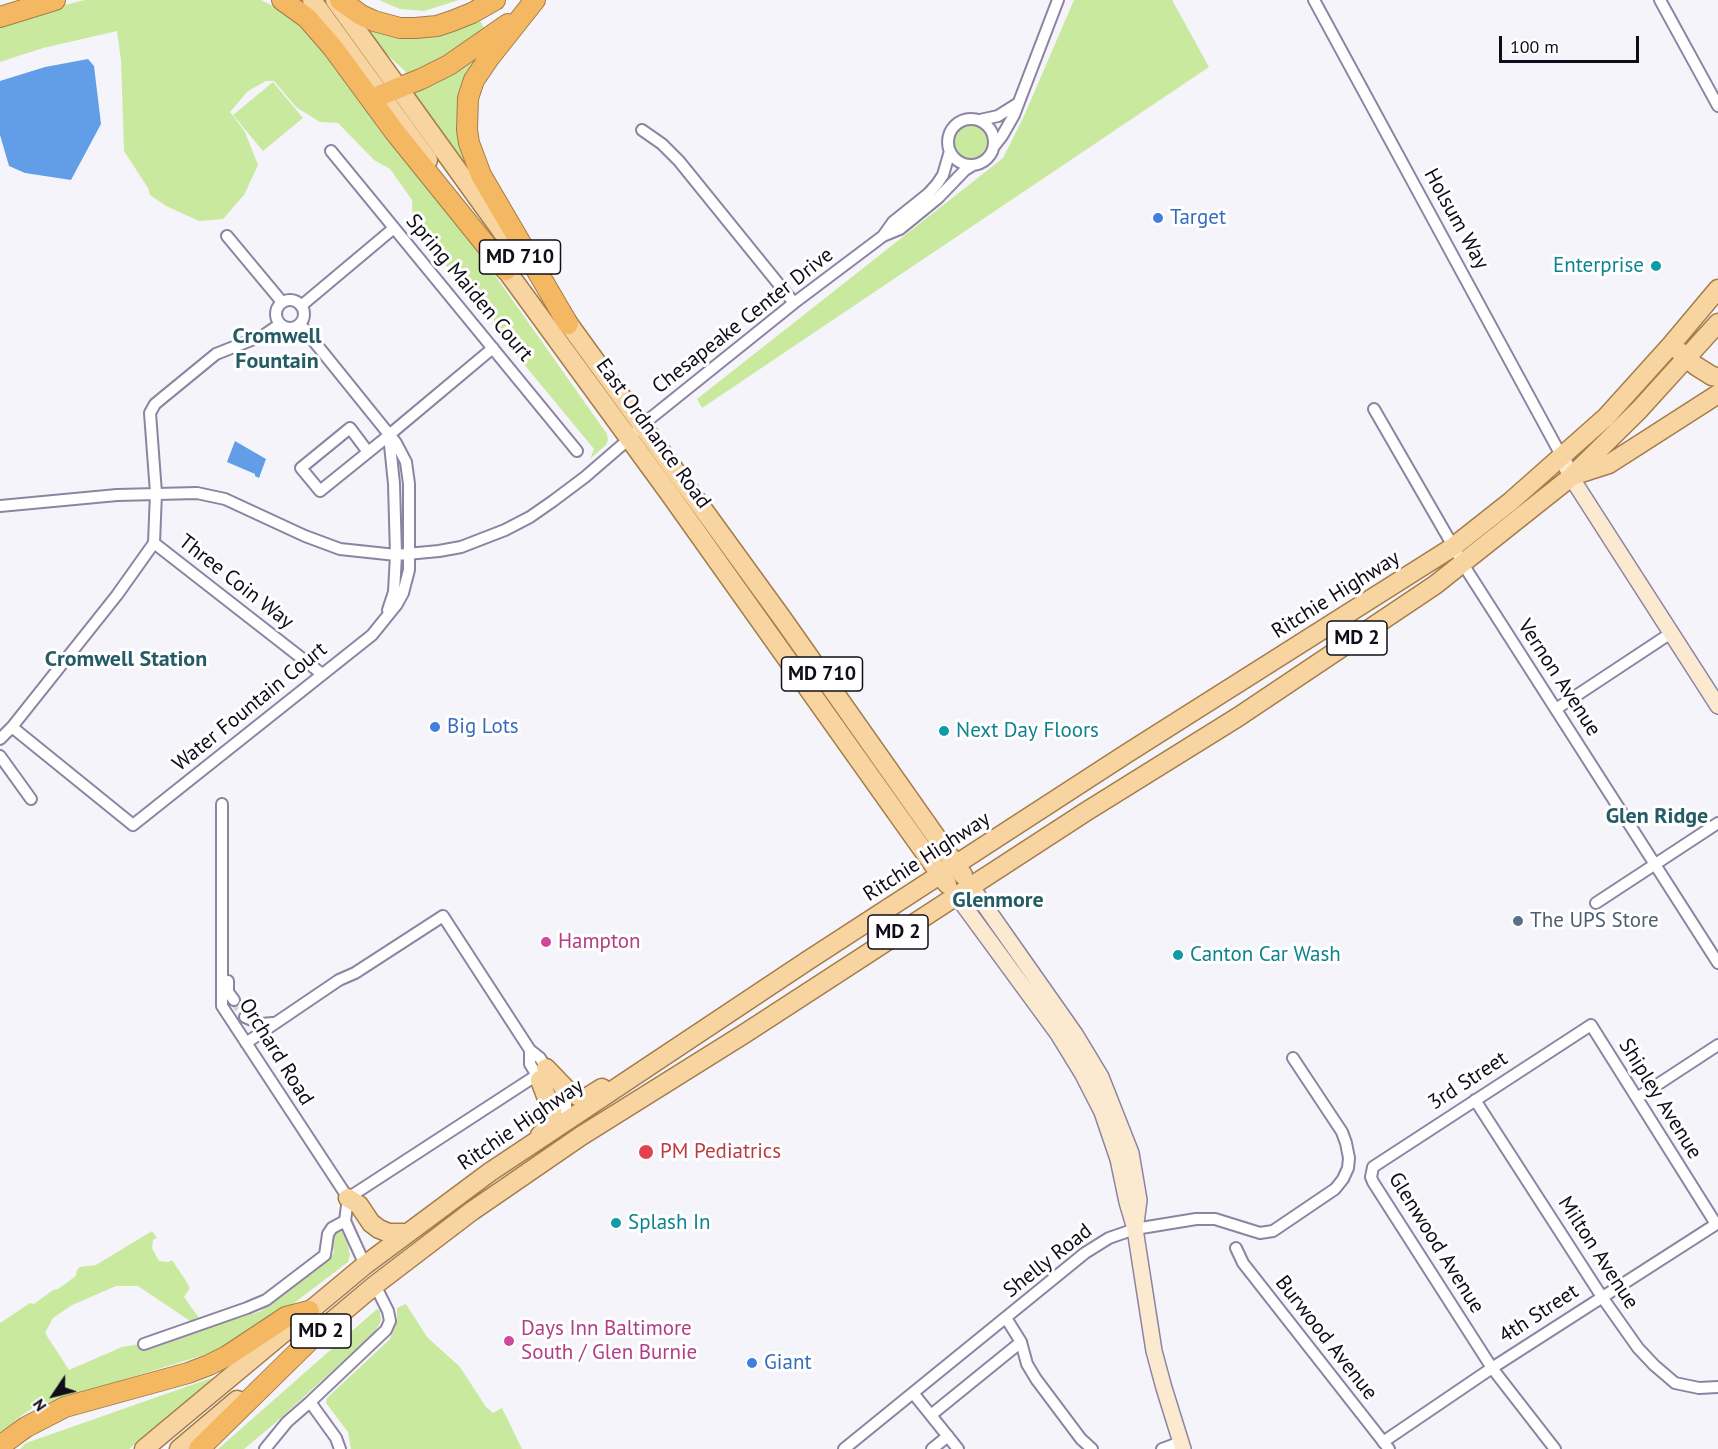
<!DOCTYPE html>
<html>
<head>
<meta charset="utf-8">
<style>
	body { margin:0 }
	#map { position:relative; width:1718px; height:1449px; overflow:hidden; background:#f6f4fb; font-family:"PT Sans",sans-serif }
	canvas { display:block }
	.north { position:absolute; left:24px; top:1365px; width:60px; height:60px; -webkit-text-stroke:4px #fff; paint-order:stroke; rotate:235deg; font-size:16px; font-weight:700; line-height:24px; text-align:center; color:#100c18 }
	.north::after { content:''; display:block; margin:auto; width:21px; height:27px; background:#100c18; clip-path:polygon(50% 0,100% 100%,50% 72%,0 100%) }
	.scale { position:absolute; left:1499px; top:36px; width:140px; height:27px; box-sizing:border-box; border:3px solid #100c18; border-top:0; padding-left:8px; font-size:18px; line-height:21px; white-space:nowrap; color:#100c18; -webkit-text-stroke:4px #fff; paint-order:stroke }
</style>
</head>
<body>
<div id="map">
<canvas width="1718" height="1449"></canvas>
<div class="north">N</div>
<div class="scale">100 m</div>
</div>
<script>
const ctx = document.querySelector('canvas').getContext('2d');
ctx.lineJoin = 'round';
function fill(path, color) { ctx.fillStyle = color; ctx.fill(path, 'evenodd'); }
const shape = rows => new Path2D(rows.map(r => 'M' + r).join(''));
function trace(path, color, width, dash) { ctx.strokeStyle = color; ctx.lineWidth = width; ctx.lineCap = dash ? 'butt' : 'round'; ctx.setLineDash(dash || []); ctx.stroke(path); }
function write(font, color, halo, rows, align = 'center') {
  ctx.font = font + ' "PT Sans",sans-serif'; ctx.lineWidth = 6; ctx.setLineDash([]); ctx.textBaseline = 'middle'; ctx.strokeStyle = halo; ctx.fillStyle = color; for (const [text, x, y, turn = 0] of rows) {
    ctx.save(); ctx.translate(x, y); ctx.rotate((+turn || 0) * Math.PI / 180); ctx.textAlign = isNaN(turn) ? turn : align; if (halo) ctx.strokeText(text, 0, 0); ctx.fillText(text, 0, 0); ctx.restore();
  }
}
const green = shape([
	[85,0,261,0,285,12,303,28,331,62,364,108,480,254,607,434,608,440,606,445,590,459,594,449,494,328,494,318,467,277,458,269,449,268,435,257,413,228,412,200,390,169,374,160,338,123,320,122,296,107,274,81,266,81,248,91,230,112,245,132,258,165,244,195,223,219,199,221,166,206,150,195,148,188,124,151,121,60,117,31,43,48,0,62,0,26,32,13],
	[379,0,459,0,424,11,400,9],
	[1074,0,1172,0,1209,67,702,408,697,399,1003,158,1024,116],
	[479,19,487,33,406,77,405,71,383,51,365,24],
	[479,57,468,164,466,166,414,93],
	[273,82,303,118,263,151,233,115],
	'954 142a18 18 0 1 1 36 0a18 18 0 1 1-36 0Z',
	[339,1227,347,1241,350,1255,348,1262,285,1310,217,1351,34,1407,18,1418,0,1435,0,1323,30,1303,34,1304,53,1290,58,1289,76,1276,77,1270,80,1267,96,1265,152,1231,157,1238,153,1240,152,1248,159,1261,168,1262,172,1260,186,1281,190,1288,184,1297,199,1318,197,1323,190,1321,138,1286,116,1286,72,1305,53,1318,45,1333,69,1370,122,1347,140,1344,150,1349,196,1332,261,1311,331,1258,334,1253,331,1234],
	[406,1304,427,1337,460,1367,486,1407,493,1413,502,1408,522,1449,351,1449,348,1432,326,1403,327,1398,390,1339,397,1320,397,1308],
	[377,1309,380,1311,381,1321,375,1332,274,1424,244,1449,218,1449],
	[217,1376,129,1449,20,1449,26,1443]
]);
const water = shape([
	[88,59,94,66,101,124,71,180,25,173,9,166,0,135,0,81,45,67],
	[235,441,266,459,259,478,255,476,255,474,227,462]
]);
const streetTunnel = shape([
	[234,1000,245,1017]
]);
const street = shape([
	[1314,0,1562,457],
	[1660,0,1718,106],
	'948 142a23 23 0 1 1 46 0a23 23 0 1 1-46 0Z',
	[980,120,998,116,1017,104],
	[642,130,662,144,679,161,794,303],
	[995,145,1002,136,1014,115,1058,0],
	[331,151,577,451],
	[227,236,282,302],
	[883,236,893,222,928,194,937,184,943,175,950,151],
	'276 314a14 14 0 1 1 28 0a14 14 0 1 1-28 0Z',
	[301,306,394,228],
	[1374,409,1468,572,1718,963],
	[368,452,350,428,301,468,320,491,382,441,389,435,395,430,493,348],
	[0,506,117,495,197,493,225,499,305,536,340,549,396,555,439,551,461,547,505,530,530,517,553,501,585,477,629,439,642,425,794,303,883,236,900,229,938,198,965,170,973,165],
	[154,543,322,674],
	[388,610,394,592,396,555,394,484,389,435],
	[1556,709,1671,633],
	[12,727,133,825,372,635,397,604,403,593,409,570,409,484,406,462,396,443,300,324],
	[0,739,12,727,117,595,154,543,156,493,150,413,155,404,216,354,264,335,280,324],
	[0,756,31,799],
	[222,804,222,1006,348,1198,345,1221,365,1265],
	[1596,903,1718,823],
	[228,981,228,992,234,1000],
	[245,1017,261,1024,273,1023],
	[246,1043,339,980,355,973,443,916,530,1050,540,1058,549,1072],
	[530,1050,530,1064,540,1080],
	[559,1088,566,1100,566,1112],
	[1637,1098,1718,1045],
	[1475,1100,1602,1297,1638,1348,1654,1365,1675,1383,1699,1388,1718,1387],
	[348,1198,537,1075],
	[1236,1248,1243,1263,1389,1449],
	[1006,1318,1021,1342,1027,1364,1036,1379,1081,1439,1092,1449],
	[144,1344,247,1308,266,1300,325,1255,328,1234,332,1228,345,1221],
	[913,1393,958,1449],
	[931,1415,1021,1342],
	[1383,1442,1492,1368,1718,1223],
	[265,1449,287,1422,310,1402],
	[340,1449,336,1438,310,1402,386,1330,390,1321,388,1311,375,1285],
	[844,1449,1085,1253,1109,1238,1135,1229,1196,1219,1215,1219,1260,1233,1273,1231,1335,1189,1343,1179,1348,1168,1349,1158,1346,1143,1342,1132,1293,1058],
	[932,1449,948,1436],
	[1162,1449,1181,1442],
	[1555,1449,1492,1368,1373,1182,1371,1177,1373,1167,1591,1025,1716,1224]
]);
const secondary = shape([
	[1562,457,1571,477,1718,706],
	[971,886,1075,1034,1101,1077,1131,1153,1139,1200,1136,1223],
	[956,895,1058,1034,1082,1073,1102,1112,1118,1159,1127,1202,1135,1229,1154,1351,1164,1388,1183,1449]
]);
const primary = shape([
	[312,0,428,160],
	[335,0,521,258],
	[498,259,669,493,947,884],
	[560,312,782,618,963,875],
	[1680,352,1696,366,1712,376,1718,377],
	[1575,475,1609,464,1718,394],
	[546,1068,568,1091,577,1096,586,1098,602,1088],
	[540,1080,552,1112,548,1127,540,1135],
	[348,1198,359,1205,371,1223,379,1229,389,1233,407,1233],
	[300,1348,375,1285,472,1211,581,1136,744,1034,1087,811,1238,717,1435,585,1571,477,1639,410,1718,323],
	[144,1449,365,1265,490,1172,807,961,1126,754,1453,547,1510,502,1606,417,1671,345,1718,289],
	[179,1449,237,1400]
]);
const highway = shape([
	[282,0,307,18,333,48,394,131,506,270],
	[340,0,361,15,374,21,400,28,415,28,437,26,452,21,472,13,495,0],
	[535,0,489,58,474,80,468,98,467,130,469,143,481,175,568,324],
	[0,17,55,0],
	[381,95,421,79,449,65,508,24],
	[0,1446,26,1427,65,1407,188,1373,209,1365,227,1356,286,1317,309,1311],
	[199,1449,310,1340]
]);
const markers = [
	[1158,218,6,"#3f7fe0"],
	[1656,266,6,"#0f9aa8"],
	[435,727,6,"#3f7fe0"],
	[944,731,6,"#0f9aa8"],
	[1518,921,6,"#5c6f8a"],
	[546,942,6,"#d1479c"],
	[1178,955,6,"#0f9aa8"],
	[646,1152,8,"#e0444e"],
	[616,1223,6,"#0f9aa8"],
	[509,1341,6,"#d1479c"],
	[752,1363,6,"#3f7fe0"]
];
const shields = [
	[520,257,81],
	[1357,638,60],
	[822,674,81],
	[898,932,60],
	[321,1331,60]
];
const shieldNames = [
	["MD 710",520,257],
	["MD 2",1357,638],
	["MD 710",822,674],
	["MD 2",898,932],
	["MD 2",321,1331]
];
const shopNames = [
	["Target",1170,218],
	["Big Lots",447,727],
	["Giant",764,1363]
];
const streetNames = [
	["Holsum Way",1456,219,61],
	["Spring Maiden Court",469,288,50],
	["Chesapeake Center Drive",743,321,-38],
	["East Ordnance Road",653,434,54],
	["Three Coin Way",236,582,38],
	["Ritchie Highway",1336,595,-32],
	["Vernon Avenue",1559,678,57],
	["Water Fountain Court",250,707,-39],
	["Ritchie Highway",927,857,-33],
	["Orchard Road",276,1052,58],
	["3rd Street",1468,1081,-33],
	["Shipley Avenue",1660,1099,58],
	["Ritchie Highway",521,1125,-34],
	["Glenwood Avenue",1436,1243,58],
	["Milton Avenue",1598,1253,57],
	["Shelly Road",1048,1261,-38],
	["4th Street",1539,1314,-33],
	["Burwood Avenue",1326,1338,52]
];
const cultureNames = [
	["Enterprise",1644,266,"right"],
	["Next Day Floors",956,731],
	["Canton Car Wash",1190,955],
	["Splash In",628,1223]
];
const serviceNames = [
	["The UPS Store",1530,921]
];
const hotelNames = [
	["Hampton",558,942],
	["Days Inn Baltimore",521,1329],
	["South / Glen Burnie",521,1353]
];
const healthNames = [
	["PM Pediatrics",660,1152]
];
const neighbourhoodNames = [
	["Cromwell",277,337],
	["Fountain",277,362],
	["Cromwell Station",126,660],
	["Glen Ridge",1657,817],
	["Glenmore",998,901]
];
fill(green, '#c8e99e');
fill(water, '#619ee7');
trace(streetTunnel, '#d4d1d9', 10, [10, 5]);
trace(street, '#8d83a3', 14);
trace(secondary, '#8d83a3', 18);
trace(primary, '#a47c49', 21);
trace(highway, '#a47c49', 22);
trace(street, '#fff', 10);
trace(secondary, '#fcead0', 15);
trace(primary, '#f8d4a1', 18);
trace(highway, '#f4b863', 20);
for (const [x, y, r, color] of markers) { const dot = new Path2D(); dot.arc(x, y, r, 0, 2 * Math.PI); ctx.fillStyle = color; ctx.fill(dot); trace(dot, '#fff', 2); }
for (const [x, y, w] of shields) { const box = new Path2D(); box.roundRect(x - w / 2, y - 17, w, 34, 4.5); ctx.fillStyle = '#fff'; ctx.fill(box); trace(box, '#100c18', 1.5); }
write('bold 20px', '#100c18', null, shieldNames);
write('21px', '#366cbe', '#fff', shopNames, 'left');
write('21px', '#100c18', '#fff', streetNames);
write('21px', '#0d838f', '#fff', cultureNames, 'left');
write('21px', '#4e5e75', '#fff', serviceNames, 'left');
write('21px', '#b23c85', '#fff', hotelNames, 'left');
write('21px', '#be3a42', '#fff', healthNames, 'left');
write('bold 22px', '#245b66', '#fff', neighbourhoodNames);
</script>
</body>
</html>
